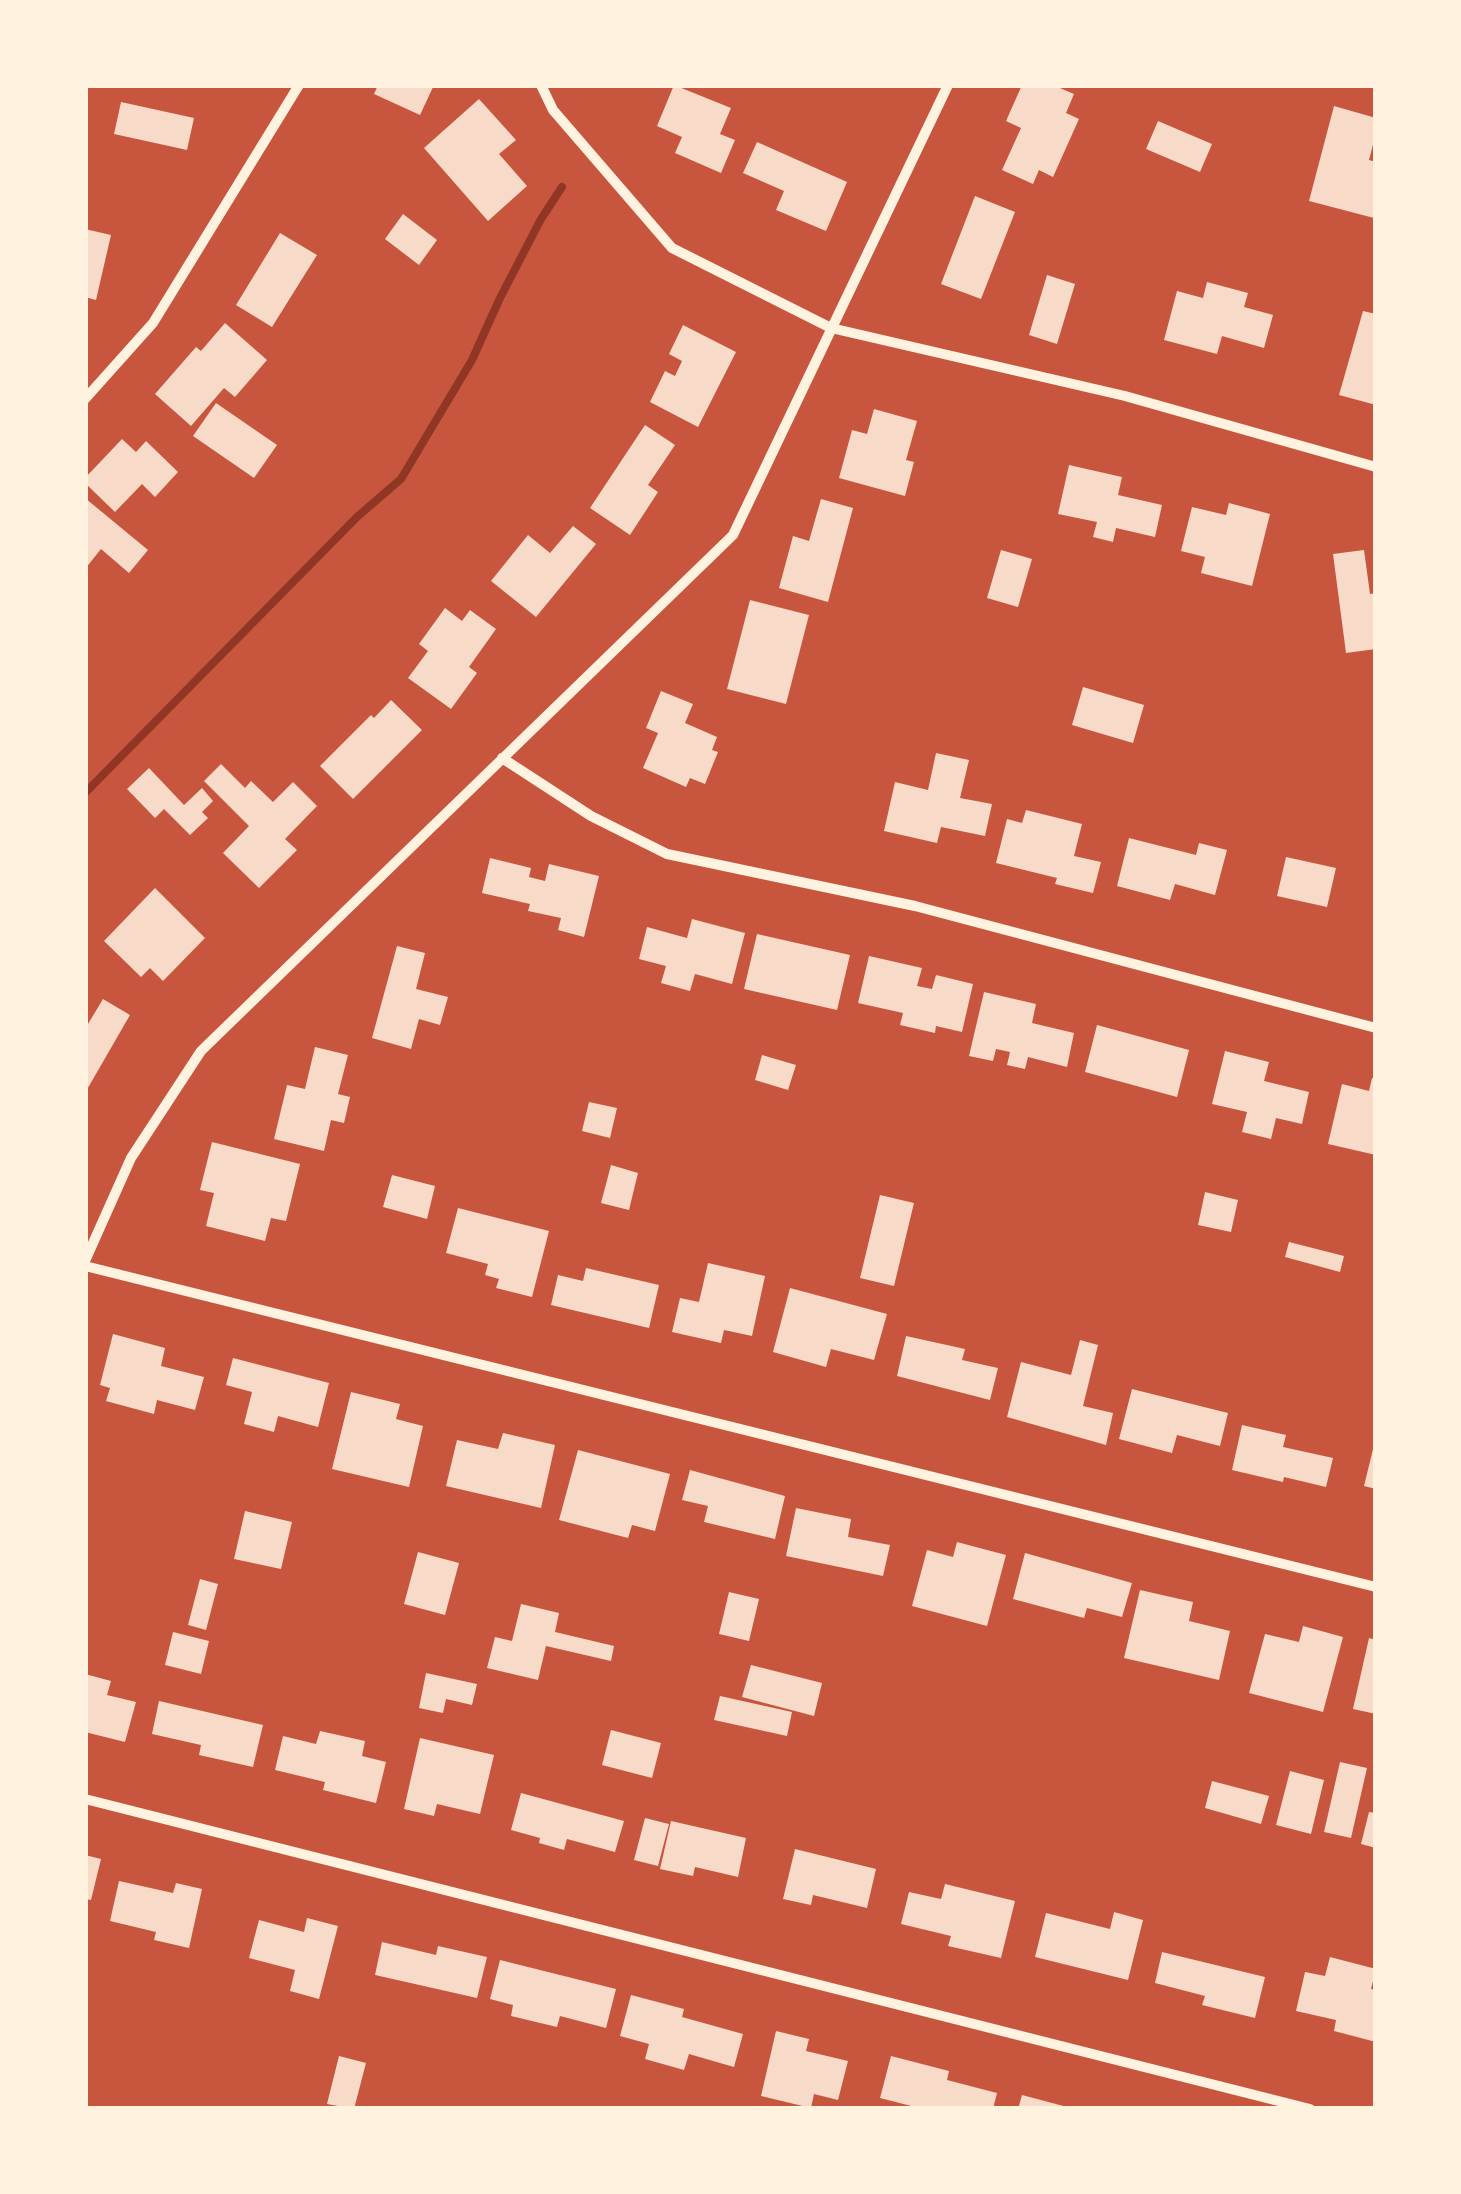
<!DOCTYPE html>
<html>
<head>
<meta charset="utf-8">
<style>
	body { margin:0 }
	#map { position:relative; width:1461px; height:2194px; overflow:hidden; background:#c8553d; font-family:"Playfair Display",serif }
	canvas { display:block }
	.frame { position:absolute; inset:0; border:88px solid #fff3e0; pointer-events:none }
</style>
</head>
<body>
<div id="map">
<canvas width="1461" height="2194"></canvas>
<div class="frame"></div>
</div>
<script>
const ctx = document.querySelector('canvas').getContext('2d');
ctx.lineJoin = 'round';
const shape = rows => new Path2D(rows.map(r => 'M' + r).join(''));
function trace(path, color, width, dash) { ctx.strokeStyle = color; ctx.lineWidth = width; ctx.lineCap = dash ? 'butt' : 'round'; ctx.setLineDash(dash || []); ctx.stroke(path); }
function fill(path, color) { ctx.fillStyle = color; ctx.fill(path, 'evenodd'); }
const stream = shape([
	[85,793,357,517,401,479,472,360,500,298,541,219,562,187]
]);
const building = shape([
	[378,85,434,85,420,115,374,94],
	[674,85,731,108,720,134,735,140,721,173,675,153,682,137,657,126],
	[1022,85,1053,85,1074,94,1066,113,1079,119,1053,177,1039,170,1033,184,1002,170,1021,128,1006,121],
	[479,99,516,140,499,154,527,186,488,221,424,148],
	[121,102,194,118,187,150,114,134],
	[1334,106,1376,118,1376,133,1369,160,1376,162,1374,218,1309,201],
	[1158,121,1212,144,1200,172,1146,149],
	[757,142,847,182,826,231,776,210,784,191,743,173],
	[975,196,1015,212,981,299,941,284],
	[403,214,437,240,419,265,385,239],
	[85,229,111,235,96,300,85,297],
	[280,233,317,255,272,327,236,305],
	[1047,275,1075,284,1057,344,1029,335],
	[1207,282,1248,293,1244,307,1273,315,1264,348,1222,336,1217,354,1164,340,1177,291,1203,298],
	[1363,311,1376,314,1376,405,1339,395],
	[225,323,267,360,235,397,224,388,191,426,155,394,196,347,201,351],
	[683,325,736,352,698,427,650,402,665,371,675,376,682,361,669,354],
	[216,403,277,445,254,478,193,436],
	[874,409,917,421,906,460,914,462,905,496,839,478,852,430,867,434],
	[645,425,675,445,648,485,658,492,630,535,590,508],
	[122,439,136,452,146,441,178,472,155,497,142,484,115,512,85,483,85,478],
	[1069,465,1122,477,1118,495,1162,505,1155,537,1116,528,1113,542,1093,537,1097,522,1058,514],
	[85,498,148,550,129,573,101,549,85,569],
	[821,499,853,508,828,602,779,588,793,536,809,541],
	[1229,503,1270,514,1252,586,1201,573,1205,557,1181,551,1192,507,1226,515],
	[573,526,596,544,536,617,491,581,528,535,550,553],
	[1001,550,1032,559,1018,607,987,598],
	[1364,550,1370,594,1376,593,1376,649,1346,653,1333,554],
	[750,600,809,615,786,704,727,689],
	[445,608,462,621,470,610,496,629,469,667,477,673,451,709,408,678,428,651,419,644],
	[1083,687,1144,705,1133,743,1072,725],
	[661,691,693,704,685,723,717,737,712,750,718,752,705,784,690,778,686,787,643,768,658,733,646,728],
	[391,700,422,730,353,799,320,766,371,715,374,718],
	[936,753,969,760,960,798,992,804,985,836,941,827,937,843,884,831,895,782,928,790],
	[221,764,245,788,251,781,273,802,293,782,317,806,285,839,297,850,259,888,223,853,249,826,204,781],
	[149,768,184,805,202,788,213,801,202,812,208,818,190,835,164,809,155,818,127,789],
	[1026,810,1082,824,1074,856,1101,862,1093,893,1055,884,1057,878,996,863,1007,819,1022,823],
	[1129,838,1196,855,1199,843,1227,850,1215,895,1175,884,1170,900,1117,886],
	[1286,857,1336,868,1327,907,1277,896],
	[490,858,531,868,529,877,545,881,549,864,599,876,584,937,558,930,561,918,528,911,530,904,482,893],
	[155,888,205,938,163,981,150,968,141,977,104,941],
	[692,919,745,933,732,984,695,974,690,991,661,983,666,966,639,959,647,927,687,938],
	[757,934,850,955,837,1010,744,989],
	[397,946,425,953,416,989,448,997,440,1025,419,1019,411,1049,372,1038],
	[869,956,922,968,917,986,932,989,936,975,973,984,962,1032,936,1026,935,1033,900,1025,903,1013,858,1003],
	[984,992,1036,1004,1032,1023,1074,1033,1067,1067,1028,1057,1025,1069,1007,1065,1010,1052,996,1049,993,1061,969,1056],
	[103,999,130,1015,85,1093,85,1029],
	[1097,1025,1189,1050,1177,1097,1085,1072],
	[315,1047,348,1055,338,1094,350,1097,344,1123,331,1120,324,1151,274,1139,287,1085,305,1089],
	[1225,1051,1269,1062,1264,1081,1309,1092,1302,1124,1276,1118,1271,1139,1242,1132,1247,1112,1212,1104],
	[762,1055,796,1065,788,1090,755,1080],
	[1372,1078,1376,1079,1376,1155,1328,1144,1342,1084,1369,1091],
	[589,1102,617,1108,610,1138,582,1131],
	[212,1142,300,1164,286,1221,271,1218,265,1241,206,1226,214,1193,200,1190],
	[611,1165,638,1173,629,1210,601,1203],
	[392,1175,435,1186,427,1219,383,1207],
	[1205,1192,1238,1200,1231,1232,1198,1225],
	[880,1195,914,1203,894,1286,860,1278],
	[458,1208,549,1231,532,1297,496,1288,499,1279,485,1275,488,1264,446,1253],
	[1289,1242,1344,1256,1340,1272,1285,1257],
	[708,1263,765,1276,752,1336,724,1330,721,1343,672,1332,680,1298,699,1302],
	[586,1268,659,1285,649,1328,551,1305,558,1275,583,1281],
	[790,1288,887,1314,874,1360,831,1349,826,1367,773,1352],
	[113,1334,165,1348,161,1366,204,1377,195,1410,157,1400,154,1414,106,1401,110,1388,100,1385],
	[906,1336,965,1349,962,1360,998,1368,990,1400,897,1376],
	[1080,1340,1098,1345,1083,1406,1113,1413,1106,1445,1007,1417,1021,1362,1071,1375],
	[233,1358,329,1383,318,1427,278,1416,274,1432,244,1424,252,1392,226,1385],
	[1132,1389,1228,1413,1220,1446,1177,1435,1172,1453,1119,1439],
	[351,1392,400,1404,396,1419,423,1426,409,1487,332,1469],
	[1242,1425,1286,1435,1283,1447,1333,1458,1326,1487,1284,1477,1283,1482,1232,1470],
	[503,1433,555,1445,541,1508,446,1486,457,1440,498,1449],
	[1375,1441,1376,1441,1376,1489,1364,1486],
	[578,1450,670,1474,655,1531,632,1525,628,1538,559,1520],
	[690,1470,785,1496,775,1539,704,1522,708,1506,682,1500],
	[796,1508,851,1519,848,1537,890,1545,883,1576,786,1556],
	[245,1511,292,1522,281,1569,234,1559],
	[957,1542,1006,1555,987,1626,912,1606,927,1550,953,1557],
	[418,1552,459,1563,445,1615,404,1604],
	[1025,1553,1132,1583,1122,1617,1087,1608,1084,1618,1013,1599],
	[200,1579,218,1584,206,1630,188,1625],
	[1140,1590,1193,1602,1189,1621,1230,1631,1219,1680,1124,1658],
	[729,1592,759,1599,749,1641,719,1634],
	[521,1604,559,1613,555,1632,614,1646,611,1661,546,1646,538,1680,487,1668,495,1637,512,1641],
	[1303,1626,1343,1637,1323,1712,1249,1693,1265,1634,1299,1642],
	[173,1632,209,1641,201,1674,165,1665],
	[1369,1638,1376,1640,1376,1714,1353,1709],
	[751,1665,822,1683,814,1716,742,1697],
	[426,1673,477,1684,472,1705,446,1699,443,1713,419,1708],
	[85,1674,111,1681,107,1695,136,1702,125,1742,85,1732],
	[720,1696,792,1712,787,1736,714,1720],
	[159,1701,263,1725,253,1767,199,1755,201,1745,152,1734],
	[611,1730,661,1743,652,1778,602,1765],
	[320,1731,365,1741,362,1756,386,1762,376,1803,323,1790,325,1782,275,1770,283,1736,316,1744],
	[420,1738,494,1755,480,1814,437,1804,434,1816,404,1809],
	[1340,1762,1367,1768,1351,1838,1324,1832],
	[1290,1771,1324,1780,1311,1834,1276,1825],
	[1212,1781,1269,1796,1261,1824,1205,1808],
	[521,1793,624,1821,615,1852,567,1839,564,1850,539,1843,540,1838,511,1830],
	[1369,1812,1376,1813,1376,1848,1361,1844],
	[645,1818,669,1824,658,1866,634,1860],
	[671,1821,746,1838,738,1877,695,1867,693,1876,660,1869],
	[795,1849,876,1869,867,1908,813,1895,811,1905,783,1899],
	[85,1855,101,1859,91,1900,85,1899],
	[119,1881,173,1893,176,1883,202,1889,189,1948,154,1940,156,1932,110,1921],
	[945,1884,1015,1901,1001,1958,948,1946,951,1936,901,1924,909,1892,941,1899],
	[1114,1912,1143,1920,1128,1980,1035,1957,1046,1913,1110,1929],
	[307,1918,338,1926,319,1999,290,1991,295,1970,249,1958,259,1920,304,1932],
	[382,1942,436,1955,438,1946,487,1957,477,1998,375,1975],
	[1162,1952,1265,1977,1255,2018,1202,2005,1205,1996,1155,1983],
	[1330,1957,1376,1969,1371,1989,1376,1990,1376,2042,1334,2031,1336,2020,1296,2011,1305,1972,1325,1976],
	[500,1960,616,1989,606,2028,560,2016,557,2027,511,2016,513,2005,490,1999],
	[631,1995,684,2009,682,2017,743,2034,734,2067,689,2054,684,2070,645,2059,649,2044,620,2036],
	[776,2031,809,2039,806,2051,848,2061,838,2100,814,2094,811,2108,761,2096],
	[339,2056,366,2063,354,2109,327,2104],
	[891,2056,949,2071,947,2080,997,2093,993,2109,923,2109,880,2098],
	[1022,2095,1071,2108,1071,2109,1018,2109]
]);
const minor = shape([
	[541,85,553,110,672,248,831,328,1125,396,1376,467],
	[85,399,153,323,299,85],
	[502,758,591,816,667,854,915,906,1376,1028],
	[85,1261,131,1158,201,1051,733,535,948,85],
	[85,1266,1376,1587],
	[85,1799,1310,2109]
]);
trace(stream, '#8f3625', 8);
fill(building, '#f7dbc8');
trace(minor, '#fff3e0', 10);
</script>
</body>
</html>
